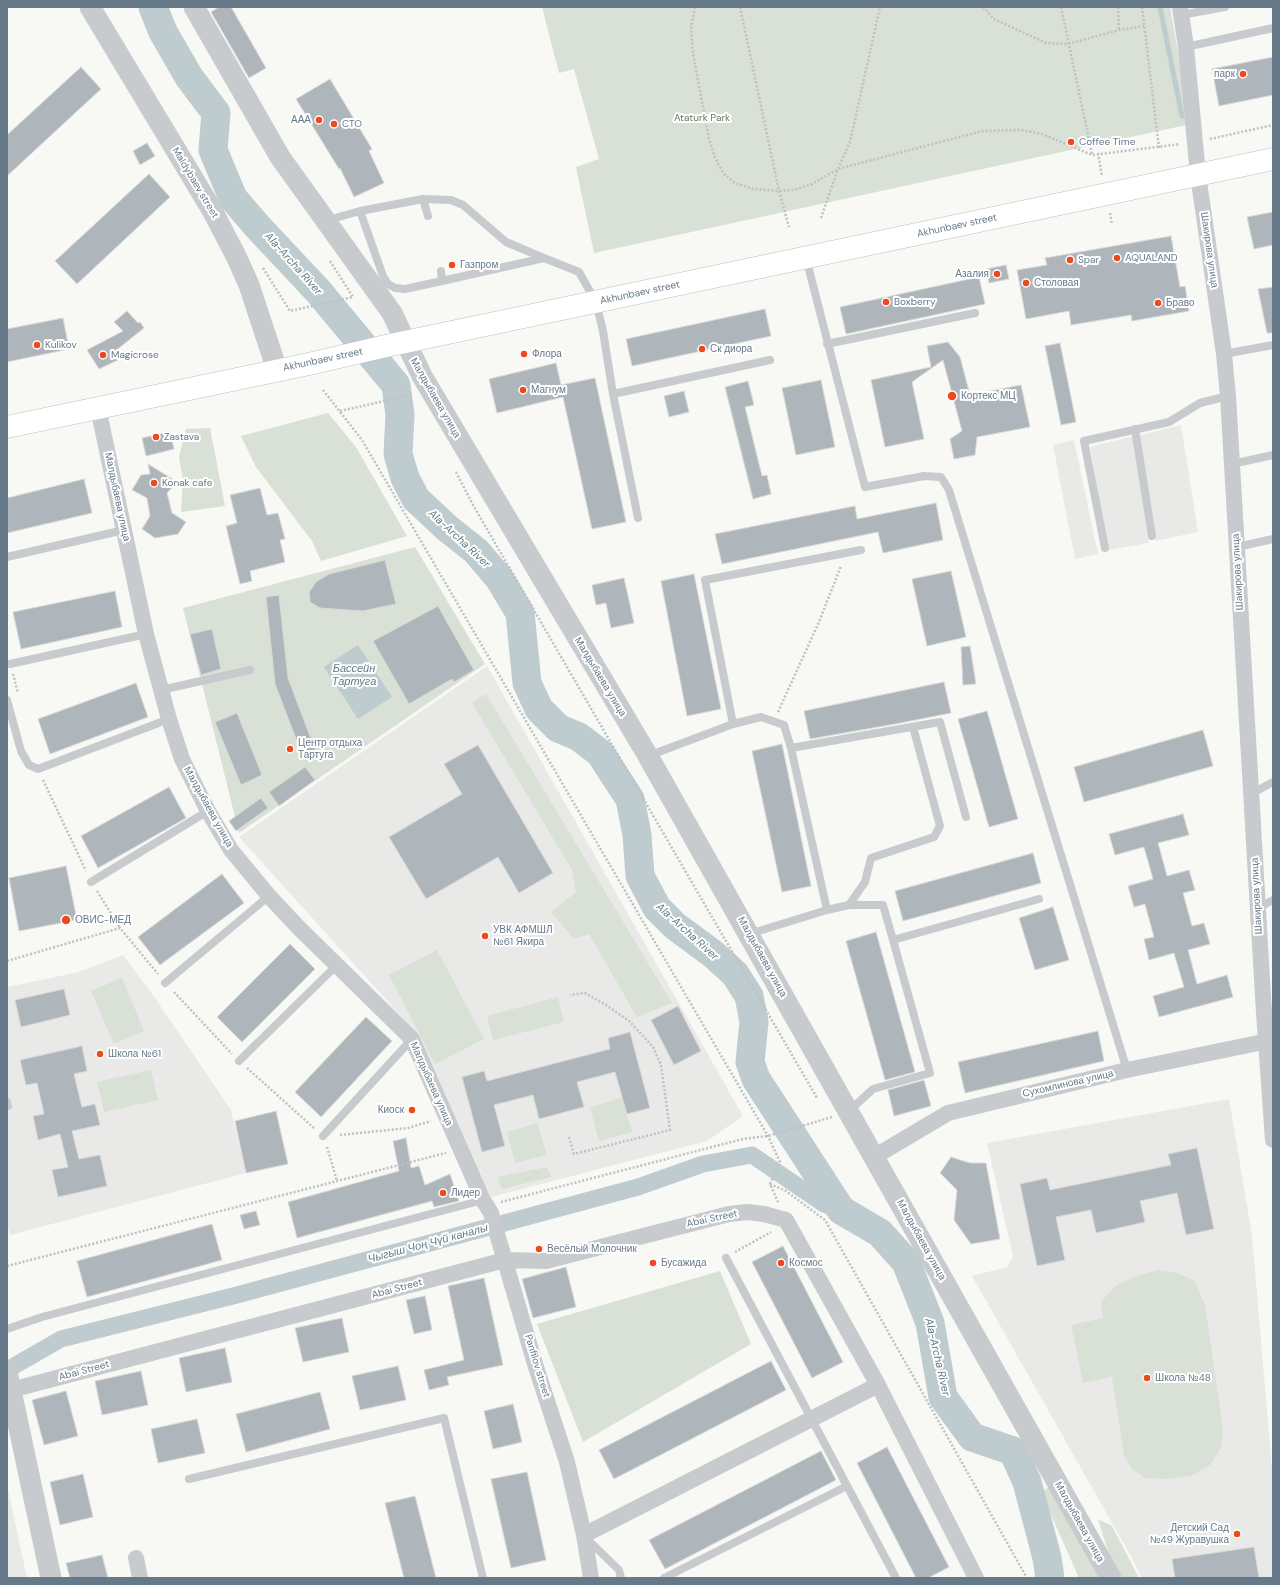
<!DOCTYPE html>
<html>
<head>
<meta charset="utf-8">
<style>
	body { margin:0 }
	#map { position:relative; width:1280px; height:1585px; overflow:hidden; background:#f8f8f5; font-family:"DM Sans",sans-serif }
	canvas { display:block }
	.frame { position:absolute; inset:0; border:8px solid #657988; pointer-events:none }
</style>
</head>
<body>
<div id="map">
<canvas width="1280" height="1585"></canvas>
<div class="frame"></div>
</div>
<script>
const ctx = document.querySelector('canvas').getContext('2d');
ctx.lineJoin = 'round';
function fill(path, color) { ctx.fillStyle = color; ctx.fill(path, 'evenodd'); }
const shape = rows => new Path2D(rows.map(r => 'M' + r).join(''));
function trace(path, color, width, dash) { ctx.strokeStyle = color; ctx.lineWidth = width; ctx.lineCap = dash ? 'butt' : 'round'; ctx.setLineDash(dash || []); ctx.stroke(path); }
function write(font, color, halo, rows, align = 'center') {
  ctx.font = font + ' "DM Sans",sans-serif'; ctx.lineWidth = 4; ctx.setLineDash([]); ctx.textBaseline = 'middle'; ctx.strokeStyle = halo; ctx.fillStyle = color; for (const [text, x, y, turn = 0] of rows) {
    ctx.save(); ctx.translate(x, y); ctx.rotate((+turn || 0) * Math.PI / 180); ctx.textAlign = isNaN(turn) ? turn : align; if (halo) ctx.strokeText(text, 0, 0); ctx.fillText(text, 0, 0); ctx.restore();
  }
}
const built = shape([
	[1181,425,1198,532,1155,541,1138,436],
	[1134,436,1149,543,1108,550,1090,447],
	[1074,440,1098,554,1075,559,1053,445],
	[487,666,743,1116,707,1141,491,1197,419,1036,239,837],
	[123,955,155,998,231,1110,246,1173,10,1235,7,1224,7,987,75,973],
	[1229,1099,1252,1235,1273,1481,1273,1578,1142,1578,1128,1551,972,1276,1007,1267,1013,1256,987,1143],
	[7,1485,27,1578,7,1578]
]);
const green = shape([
	[542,7,1170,7,1191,124,594,253,576,167,599,159,574,69,559,73],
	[328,413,356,447,407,536,321,561,312,541,256,467,241,436],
	[210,428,225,506,181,512,183,480,179,457,186,429],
	[415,547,485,664,239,833,183,608],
	[486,694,672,1003,637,1017,589,934,574,939,551,912,576,892,572,870,472,703],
	[437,950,484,1039,435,1064,389,975],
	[122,978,144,1031,114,1044,91,991],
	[558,997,564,1022,493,1040,487,1016],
	[151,1070,158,1100,104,1112,97,1082],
	[622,1098,632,1132,599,1141,590,1107],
	[537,1123,547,1155,515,1163,507,1132],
	[547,1167,551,1177,502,1189,497,1177],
	[1158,1270,1177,1273,1195,1281,1205,1305,1223,1430,1221,1448,1210,1465,1191,1476,1167,1479,1145,1478,1131,1468,1124,1455,1112,1377,1083,1383,1071,1325,1103,1318,1101,1302,1115,1286,1134,1277],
	[720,1271,751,1344,583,1442,537,1324],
	[1049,1487,1100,1578,1079,1578,1041,1492],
	[1098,1519,1112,1526,1139,1578,1122,1578,1110,1558]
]);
const water = shape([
	[358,645,392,697,358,719,324,667]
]);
const stream = shape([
	[1160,7,1182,116]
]);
const canal = shape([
	[7,1370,61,1339,233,1296,638,1187,703,1164,752,1155,824,1204,841,1210]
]);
const river = shape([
	[153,7,163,32,189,77,216,113,213,150,233,198,257,226,318,291,396,385,400,415,398,454,405,478,416,499,447,528,476,551,499,578,520,613,527,683,539,709,558,728,579,737,600,753,630,799,637,835,640,876,657,908,675,926,713,954,735,974,749,996,754,1022,750,1062,756,1079,841,1210,880,1233,906,1262,930,1323,943,1397,972,1437,1013,1451,1027,1482,1047,1558,1050,1578]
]);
const building = shape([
	[219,7,231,7,266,68,249,78,211,12,219,7],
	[1273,57,1273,95,1219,106,1212,69,1273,57],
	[81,67,101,89,7,176,7,135,81,67],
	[330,79,372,149,369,151,384,183,354,197,340,168,339,169,296,99,330,79],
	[147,143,155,156,140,165,133,151,147,143],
	[149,174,170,197,77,284,55,261,149,174],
	[1273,212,1273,245,1254,249,1247,217,1273,212],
	[1171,236,1180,287,1185,286,1189,311,1132,321,1131,315,1071,325,1069,311,1026,319,1017,270,1047,265,1045,258,1171,236],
	[1006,265,1009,279,989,283,986,269,1006,265],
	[979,277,985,304,846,334,840,307,979,277],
	[1273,287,1273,333,1267,333,1258,289,1273,287],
	[765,309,771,336,632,366,626,339,765,309],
	[127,311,138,323,140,322,144,328,114,352,118,360,99,369,87,350,123,331,114,322,127,311],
	[63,318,69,349,7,362,7,329,63,318],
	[948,342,960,357,970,395,1021,385,1030,427,977,437,975,455,954,459,950,439,962,431,943,360,912,382,924,439,885,447,871,380,931,367,927,346,948,342],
	[1060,343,1076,422,1061,425,1045,346,1060,343],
	[556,363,561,385,595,378,626,522,592,529,563,397,497,413,489,379,556,363],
	[821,380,835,447,796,455,782,388,821,380],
	[748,381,754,405,745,407,762,476,767,475,771,494,753,499,725,387,748,381],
	[684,391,689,412,669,417,664,396,684,391],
	[170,432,174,449,146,456,142,438,170,432],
	[148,464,177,482,167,493,172,513,186,522,178,534,155,538,142,529,150,516,147,498,132,490,141,475,150,474,148,464],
	[84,479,92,513,7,533,7,498,84,479],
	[260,488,267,515,278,513,285,539,280,540,285,562,250,571,252,581,240,584,226,526,237,523,230,495,260,488],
	[936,503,943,540,883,553,878,532,722,564,715,534,855,506,857,519,936,503],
	[385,560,396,604,363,611,320,608,310,602,309,592,316,582,329,574,385,560],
	[951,571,966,637,927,646,912,579,951,571],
	[694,574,721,709,687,716,661,581,694,574],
	[624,578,634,623,611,628,606,603,596,605,592,585,624,578],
	[115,591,122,627,21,649,13,612,115,591],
	[279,595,288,678,316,752,303,757,275,684,266,597,279,595],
	[438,606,474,670,454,682,452,679,409,704,373,641,438,606],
	[212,629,221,669,201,675,190,634,212,629],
	[970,646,976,684,963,685,961,647,970,646],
	[944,682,951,713,895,724,810,739,804,711,944,682],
	[136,683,148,717,50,754,38,719,136,683],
	[987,711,1018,819,989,827,958,719,987,711],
	[237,713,262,775,241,785,215,722,237,713],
	[1203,730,1213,766,1084,802,1074,767,1203,730],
	[782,744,811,886,782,892,752,751,782,744],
	[478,745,553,873,519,893,498,857,426,899,389,837,462,794,444,764,478,745],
	[305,767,315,780,279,806,269,792,305,767],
	[169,787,186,818,98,868,81,836,169,787],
	[261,798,268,808,236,831,229,821,261,798],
	[1183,814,1189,835,1158,843,1167,876,1189,870,1195,890,1183,893,1192,926,1204,923,1210,944,1188,950,1197,984,1227,975,1233,997,1159,1017,1153,996,1184,987,1174,953,1149,960,1144,939,1154,937,1145,904,1134,907,1128,886,1153,879,1144,847,1115,855,1109,834,1183,814],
	[1033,853,1041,883,903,921,895,891,1033,853],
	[66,866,77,920,19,931,9,878,66,866],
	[222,874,244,903,160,965,138,937,222,874],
	[1053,907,1069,960,1035,970,1019,918,1053,907],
	[876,932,915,1072,885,1080,846,941,876,932],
	[290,944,315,969,242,1042,217,1017,290,944],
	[64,989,70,1015,21,1027,15,1000,64,989],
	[678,1006,701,1051,674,1065,651,1020,678,1006],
	[366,1017,392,1041,321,1117,295,1092,366,1017],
	[1098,1031,1104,1061,965,1093,958,1062,1098,1031],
	[630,1032,650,1108,627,1114,615,1072,577,1082,584,1107,539,1119,533,1095,494,1105,505,1146,482,1152,462,1077,484,1071,487,1081,610,1049,608,1038,630,1032],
	[82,1046,87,1071,74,1074,82,1107,95,1104,100,1125,72,1131,79,1159,100,1155,107,1186,58,1197,52,1170,68,1167,60,1134,38,1140,33,1116,44,1114,37,1083,26,1085,20,1060,82,1046],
	[924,1080,931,1106,894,1116,888,1090,924,1080],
	[276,1111,288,1164,246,1173,235,1121,276,1111],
	[406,1138,411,1168,419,1166,425,1185,450,1174,459,1201,434,1207,432,1201,297,1238,288,1202,399,1171,393,1141,406,1138],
	[1197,1148,1214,1229,1186,1235,1177,1193,1140,1201,1145,1222,1096,1233,1091,1210,1056,1217,1065,1260,1037,1266,1020,1184,1047,1178,1050,1190,1171,1165,1168,1154,1197,1148],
	[951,1157,970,1163,986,1163,1000,1239,971,1244,954,1220,957,1190,940,1173,951,1157],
	[256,1211,260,1225,244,1229,240,1215,256,1211],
	[212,1224,222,1260,87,1297,77,1261,212,1224],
	[783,1246,843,1362,812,1378,752,1262,783,1246],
	[566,1267,576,1307,533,1318,522,1279,566,1267],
	[484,1278,503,1365,447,1377,449,1385,429,1390,424,1370,464,1360,448,1286,484,1278],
	[425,1296,432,1330,414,1334,406,1300,425,1296],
	[342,1318,349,1352,303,1362,295,1328,342,1318],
	[225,1348,232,1382,186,1392,179,1358,225,1348],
	[771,1361,786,1390,614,1479,599,1450,771,1361],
	[398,1366,406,1400,360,1410,352,1376,398,1366],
	[141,1371,148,1405,102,1415,95,1381,141,1371],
	[66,1391,78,1436,44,1445,32,1400,66,1391],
	[320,1392,330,1429,246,1452,236,1414,320,1392],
	[513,1404,522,1442,493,1449,484,1411,513,1404],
	[197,1419,205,1453,158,1463,151,1429,197,1419],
	[887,1447,949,1567,928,1578,916,1578,857,1463,887,1447],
	[821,1451,836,1480,665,1569,649,1540,821,1451],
	[527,1472,546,1560,511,1568,491,1479,527,1472],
	[83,1474,93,1517,60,1525,50,1482,83,1474],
	[415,1496,436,1578,404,1578,385,1503,415,1496],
	[1254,1547,1259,1578,1175,1578,1172,1559,1254,1547],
	[102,1555,108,1578,70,1578,66,1563,102,1555]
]);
const path = shape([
	[695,7,691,28,693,54,709,139,715,158,724,174,735,183,753,189,779,191,794,190,812,184,838,169,982,131,1021,130,1042,134,1092,155,1180,144],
	[740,7,779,191,789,227],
	[983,7,994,19,1046,43,1068,44,1119,30,1144,26],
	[1061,7,1092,154],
	[1118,7,1119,30],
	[1142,7,1159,148],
	[1210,139,1273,125],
	[1098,153,1102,176],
	[1110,213,1112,225],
	[821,218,838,169,850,142,880,7],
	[263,268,290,311,353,297,330,261],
	[323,390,362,440,768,1136,780,1162,770,1184,778,1202],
	[340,411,411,395],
	[456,472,473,505,817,1098],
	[13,674,18,693],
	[778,712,819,622,841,566],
	[43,780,86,871],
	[97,891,120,928],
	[7,961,120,928,158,974],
	[174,992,232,1054],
	[247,1068,315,1129],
	[340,1135,408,1128,431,1121],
	[569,1137,574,1154,670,1130,661,1065,653,1047,629,1021,606,1005,585,993,570,995],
	[327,1147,337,1181],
	[770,1184,786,1191,825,1220,1027,1578],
	[501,1202,743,1139,768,1136,832,1117],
	[735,1252,771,1232],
	[7,1266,446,1153]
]);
const service = shape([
	[1181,15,1225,7],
	[1186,47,1273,28],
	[423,199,451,200,463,205,506,242,544,258],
	[360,211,383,276,388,284,395,288,405,289,442,281],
	[328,220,360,211,423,199,428,216],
	[806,258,865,487,924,476,941,477,949,490,1127,1070],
	[441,271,442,281,544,258,579,272,596,302,603,331,613,394,638,518],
	[827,344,975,313],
	[1224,354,1273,345],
	[613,394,770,360],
	[1135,429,1152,536],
	[1232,464,1273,455],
	[1237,547,1273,539],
	[1105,548,1084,441,1169,422,1200,403,1228,396],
	[7,557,124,530],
	[10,664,146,634],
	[161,690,250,670],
	[7,700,21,751,29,765,38,769,169,719],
	[733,724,705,580,861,550],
	[791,748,940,722,966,817],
	[648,756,733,724,761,717,784,725,791,748,827,910],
	[1251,794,1273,782],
	[91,882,208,811],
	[849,905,865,882,871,858,934,837,940,826,913,727],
	[1258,908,1273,900],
	[749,934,827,910,849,905,883,905,893,940],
	[165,983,269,896],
	[239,1061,337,965],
	[7,1102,8,1106],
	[849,1111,873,1089,930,1073,893,940,1039,899],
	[323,1136,412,1039],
	[726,1258,896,1578],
	[7,1329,42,1317,483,1200],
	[189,1479,444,1418,483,1578],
	[587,1539,619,1570,621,1578],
	[664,1578,847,1486]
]);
const minor = shape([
	[1180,7,1186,47,1198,175,1224,354,1228,396,1264,1013,1273,1140],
	[98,408,146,634,169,719,182,759,208,811,231,850,269,896,298,927,412,1039,483,1200,491,1213,535,1364,567,1462,584,1535,591,1578],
	[874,1157,948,1113,1127,1070,1273,1040],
	[11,1390,505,1260,546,1261,729,1214,747,1212,764,1214,786,1220,878,1385,976,1578],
	[584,1535,878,1385],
	[136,1558,140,1578]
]);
const tertiary = shape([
	[90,7,212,210,236,256,249,285,277,370],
	[194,7,280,157,392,313,422,376,648,756,1111,1578],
	[7,1372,51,1578]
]);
const primary = shape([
	[7,427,309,364,386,346,1273,159]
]);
const markers = [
	[1243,74,4,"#ee481e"],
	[319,120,4,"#ee481e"],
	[334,124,4,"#ee481e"],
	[1071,142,4,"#ee481e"],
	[1117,258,4,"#ee481e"],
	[1070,260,4,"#ee481e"],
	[452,265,4,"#ee481e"],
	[997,274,4,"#ee481e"],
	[1026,283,4,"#ee481e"],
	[886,302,4,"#ee481e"],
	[1158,303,4,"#ee481e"],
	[37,345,4,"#ee481e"],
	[702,349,4,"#ee481e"],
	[524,354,4,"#ee481e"],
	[103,355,4,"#ee481e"],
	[523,390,4,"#ee481e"],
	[952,396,5,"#ee481e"],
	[156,437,4,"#ee481e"],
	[154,483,4,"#ee481e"],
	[290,749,4,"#ee481e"],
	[66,920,5,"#ee481e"],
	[485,936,4,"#ee481e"],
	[100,1054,4,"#ee481e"],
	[412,1110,4,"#ee481e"],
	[443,1193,4,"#ee481e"],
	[539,1249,4,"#ee481e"],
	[653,1263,4,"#ee481e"],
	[781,1263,4,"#ee481e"],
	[1147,1378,4,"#ee481e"],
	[1237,1534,4,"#ee481e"]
];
const poiNames = [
	["парк",1235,74,"right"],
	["ААА",311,120,"right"],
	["CTO",342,124],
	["Coffee Time",1079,142],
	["AQUALAND",1125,258],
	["Spar",1078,260],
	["Газпром",460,265],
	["Азалия",989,274,"right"],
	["Столовая",1034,283],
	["Boxberry",894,302],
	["Браво",1166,303],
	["Kulikov",45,345],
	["Ск диора",710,349],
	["Флора",532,354],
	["Magicrose",111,355],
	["Магнум",531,390],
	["Кортекс МЦ",961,396],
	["Zastava",164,437],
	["Konak cafe",162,483],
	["Центр отдыха",298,743],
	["Тартуга",298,755],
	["ОВИС-МЕД",75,920],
	["УВК АФМШЛ",493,930],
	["№61 Якира",493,942],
	["Школа №61",108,1054],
	["Киоск",404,1110,"right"],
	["Лидер",451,1193],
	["Весёлый Молочник",547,1249],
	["Бусажида",661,1263],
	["Космос",789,1263],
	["Школа №48",1155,1378],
	["Детский Сад",1229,1528,"right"],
	["№49 Журавушка",1229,1540,"right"]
];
const parkNames = [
	["Ataturk Park",702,118]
];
const streetNames = [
	["Maldybaev street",195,183,59],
	["Akhunbaev street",957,226,-12],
	["Шакирова улица",1209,250,82],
	["Akhunbaev street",640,293,-12],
	["Akhunbaev street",323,360,-12],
	["Малдыбаева улица",435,398,60],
	["Малдыбаева улица",117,497,78],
	["Шакирова улица",1238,572,-93],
	["Малдыбаева улица",600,677,59],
	["Малдыбаева улица",208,807,61],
	["Шакирова улица",1257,896,-93],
	["Малдыбаева улица",762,957,61],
	["Малдыбаева улица",431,1084,66],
	["Сухомлинова улица",1068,1084,-13],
	["Abai Street",712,1219,-12],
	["Малдыбаева улица",921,1240,61],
	["Abai Street",397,1289,-15],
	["Panfilov street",537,1366,73],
	["Abai Street",84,1371,-15],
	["Малдыбаева улица",1079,1522,61]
];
const waterNames = [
	["Ala-Archa River",293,264,48],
	["Ala-Archa River",459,539,43],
	["Бассейн",354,669],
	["Тартуга",354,682],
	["Ala-Archa River",687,932,42],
	["Чыгыш Чоң Чүй каналы",428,1244,-15],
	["Ala-Archa River",937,1357,77]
];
fill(built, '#e9e9e8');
fill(green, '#d9e0d5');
fill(water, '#becbcf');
trace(stream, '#becbcf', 5);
trace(canal, '#becbcf', 17);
trace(river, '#becbcf', 29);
fill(building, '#aeb6bc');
trace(building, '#d9d9d7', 1);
trace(primary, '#babec2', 23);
trace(path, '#bec1c3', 2.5, [2, 2]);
trace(service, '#c7cbce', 8);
trace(minor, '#c7cbce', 16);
trace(tertiary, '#c7cbce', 21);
trace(primary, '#fff', 22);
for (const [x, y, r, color] of markers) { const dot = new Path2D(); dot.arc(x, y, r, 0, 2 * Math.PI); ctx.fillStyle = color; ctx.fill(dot); trace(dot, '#fff', 1.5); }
write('10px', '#657988', '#fff', poiNames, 'left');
write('10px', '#667960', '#fff', parkNames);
write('10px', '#657988', '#fff', streetNames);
write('italic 11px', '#607b83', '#fff', waterNames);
</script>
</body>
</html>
